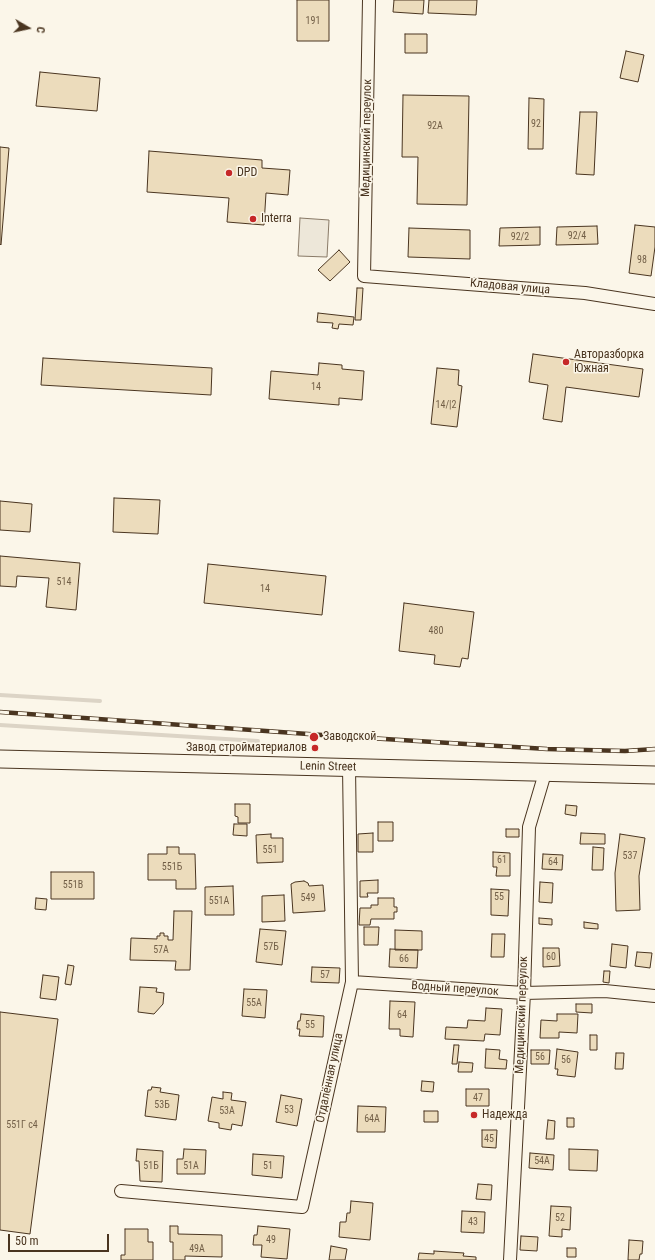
<!DOCTYPE html>
<html>
<head>
<meta charset="utf-8">
<style>
	body { margin:0 }
	#map { position:relative; width:655px; height:1260px; overflow:hidden; background:#fbf6e9; font-family:"Roboto Condensed",sans-serif }
	canvas { display:block }
	.north { position:absolute; left:8px; top:8px; width:40px; height:40px; -webkit-text-stroke:3px #fbf6e9; paint-order:stroke; rotate:99deg; font-size:11px; font-weight:700; line-height:16px; text-align:center; color:#4a3520 }
	.north::after { content:''; display:block; margin:auto; width:14px; height:18px; background:#4a3520; clip-path:polygon(50% 0,100% 100%,50% 72%,0 100%) }
	.scale { position:absolute; left:8px; top:1234px; width:101px; height:18px; box-sizing:border-box; border:2px solid #4a3520; border-top:0; padding-left:5px; font-size:12px; line-height:14px; white-space:nowrap; color:#4a3520; -webkit-text-stroke:3px #fbf6e9; paint-order:stroke }
</style>
</head>
<body>
<div id="map">
<canvas width="655" height="1260"></canvas>
<div class="north">С</div>
<div class="scale">50 m</div>
</div>
<script>
const ctx = document.querySelector('canvas').getContext('2d');
ctx.lineJoin = 'round';
function fill(path, color) { ctx.fillStyle = color; ctx.fill(path, 'evenodd'); }
const shape = rows => new Path2D(rows.map(r => 'M' + r).join(''));
function trace(path, color, width, dash) { ctx.strokeStyle = color; ctx.lineWidth = width; ctx.lineCap = dash ? 'butt' : 'round'; ctx.setLineDash(dash || []); ctx.stroke(path); }
function write(font, color, halo, rows, align = 'center') {
  ctx.font = font + ' "Roboto Condensed",sans-serif'; ctx.lineWidth = 3; ctx.setLineDash([]); ctx.textBaseline = 'middle'; ctx.strokeStyle = halo; ctx.fillStyle = color; for (const [text, x, y, turn = 0] of rows) {
    ctx.save(); ctx.translate(x, y); ctx.rotate((+turn || 0) * Math.PI / 180); ctx.textAlign = isNaN(turn) ? turn : align; if (halo) ctx.strokeText(text, 0, 0); ctx.fillText(text, 0, 0); ctx.restore();
  }
}
const parking = shape([
	[300,218,329,220,327,257,298,256,300,218]
]);
const stream = shape([
	[0,695,100,701],
	[0,725,258,741]
]);
const building = shape([
	[297,0,329,0,329,41,297,41,297,0],
	[394,0,424,0,423,14,393,12,394,0],
	[429,0,477,0,476,15,428,13,429,0],
	[405,34,427,34,427,53,405,53,405,34],
	[626,51,644,55,638,82,620,78,626,51],
	[40,72,100,78,97,111,36,106,40,72],
	[403,95,469,96,467,205,417,204,418,157,402,157,403,95],
	[529,98,544,99,543,149,528,149,529,98],
	[580,112,597,112,594,175,576,174,580,112],
	[0,147,9,148,1,245,0,244,0,147],
	[149,151,262,160,262,168,290,170,288,195,266,193,264,225,227,222,229,198,147,192,149,151],
	[635,225,655,227,655,247,651,276,629,273,635,225],
	[597,226,598,244,556,245,557,227,597,226],
	[540,227,540,245,499,246,500,228,540,227],
	[409,228,470,230,470,259,408,257,409,228],
	[339,250,350,262,330,281,318,270,339,250],
	[357,288,363,288,361,320,355,320,357,288],
	[318,313,354,317,353,325,339,324,338,329,332,328,333,323,317,322,318,313],
	[533,354,643,369,639,397,566,387,562,422,543,419,548,385,529,382,533,354],
	[43,358,212,368,211,395,41,385,43,358],
	[319,363,342,365,342,369,364,371,362,400,339,398,339,405,269,399,271,371,318,375,319,363],
	[437,368,459,370,458,385,462,386,457,427,431,424,437,368],
	[114,498,160,500,158,534,113,532,114,498],
	[0,501,32,504,30,532,0,530,0,501],
	[0,556,80,563,76,610,46,607,49,578,17,576,16,587,0,586,0,556],
	[208,564,326,576,322,615,204,603,208,564],
	[404,603,474,612,468,659,462,658,460,667,434,664,435,655,399,651,404,603],
	[235,804,250,804,250,823,238,823,238,817,235,816,235,804],
	[566,805,577,806,576,816,565,814,566,805],
	[378,822,393,822,393,841,378,841,378,822],
	[234,824,247,824,247,836,233,835,234,824],
	[506,829,519,829,519,837,506,837,506,829],
	[373,833,373,852,358,852,358,834,373,833],
	[581,833,605,834,605,844,580,844,581,833],
	[271,834,271,838,283,838,283,862,257,863,256,835,271,834],
	[620,834,645,838,639,876,640,910,616,911,615,873,620,834],
	[167,847,179,847,179,854,195,854,196,889,176,889,176,880,148,880,148,854,167,854,167,847],
	[593,847,604,848,603,870,592,870,593,847],
	[493,852,510,853,510,876,496,876,497,867,493,867,493,852],
	[543,854,563,855,562,870,542,869,543,854],
	[51,872,94,872,94,899,51,899,51,872],
	[378,880,378,893,367,893,368,897,360,897,360,881,378,880],
	[304,881,308,883,309,886,323,885,325,911,293,913,291,884,295,882,304,881],
	[540,882,553,883,552,903,539,902,540,882],
	[233,886,234,915,205,915,205,887,233,886],
	[491,889,509,890,508,916,491,915,491,889],
	[284,895,285,921,262,922,262,896,284,895],
	[36,898,47,899,46,910,35,909,36,898],
	[378,898,394,898,394,907,397,907,397,912,394,912,394,919,371,919,370,925,359,925,360,908,371,908,371,905,378,905,378,898],
	[174,911,192,911,190,970,175,970,176,961,130,960,131,938,157,939,157,936,160,936,160,933,164,933,164,936,168,936,168,940,173,940,174,911],
	[539,918,552,919,552,925,539,924,539,918],
	[584,922,598,924,598,929,584,928,584,922],
	[364,927,379,927,378,945,364,945,364,927],
	[260,929,286,931,282,965,256,962,260,929],
	[395,930,422,931,422,950,395,950,395,930],
	[492,934,505,934,504,957,491,957,492,934],
	[612,944,628,946,626,968,610,966,612,944],
	[543,948,559,948,560,966,543,967,543,948],
	[390,949,418,950,417,968,389,967,390,949],
	[637,952,652,953,650,968,635,966,637,952],
	[68,965,74,966,71,985,65,984,68,965],
	[312,967,340,968,339,983,311,982,312,967],
	[604,971,610,971,609,983,603,982,604,971],
	[43,975,59,977,56,1000,40,998,43,975],
	[140,987,157,988,156,992,164,993,163,1004,154,1014,138,1012,140,987],
	[244,989,267,990,265,1018,242,1016,244,989],
	[390,1001,415,1002,413,1037,400,1036,400,1029,389,1029,390,1001],
	[576,1004,592,1004,592,1013,576,1012,576,1004],
	[486,1008,502,1009,500,1035,485,1034,484,1041,445,1039,446,1027,467,1028,468,1020,485,1021,486,1008],
	[0,1012,58,1019,30,1234,0,1230,0,1012],
	[301,1014,324,1016,323,1037,299,1036,300,1029,297,1029,298,1021,300,1021,301,1014],
	[557,1014,578,1014,577,1033,559,1032,559,1038,540,1038,541,1020,557,1021,557,1014],
	[590,1035,597,1035,597,1050,590,1050,590,1035],
	[454,1045,459,1045,457,1064,452,1064,454,1045],
	[486,1049,500,1050,499,1059,507,1060,506,1069,485,1068,486,1049],
	[557,1049,578,1052,575,1077,557,1075,558,1069,555,1069,557,1049],
	[531,1050,550,1050,549,1064,531,1064,531,1050],
	[616,1053,624,1053,623,1069,615,1069,616,1053],
	[459,1062,473,1063,472,1072,458,1072,459,1062],
	[422,1081,434,1082,433,1092,421,1091,422,1081],
	[152,1087,161,1088,160,1092,179,1095,176,1120,145,1116,148,1090,151,1090,152,1087],
	[466,1089,489,1089,489,1106,466,1106,466,1089],
	[223,1092,232,1093,231,1100,246,1102,242,1126,232,1124,231,1130,219,1128,219,1123,208,1121,212,1097,223,1099,223,1092],
	[281,1095,302,1099,297,1126,276,1122,281,1095],
	[358,1106,386,1107,385,1132,357,1132,358,1106],
	[424,1111,438,1111,438,1122,424,1122,424,1111],
	[567,1118,574,1118,574,1127,567,1127,567,1118],
	[548,1120,555,1121,554,1139,546,1139,548,1120],
	[482,1130,497,1130,496,1148,482,1147,482,1130],
	[137,1149,163,1151,162,1182,140,1181,139,1161,136,1161,137,1149],
	[184,1149,206,1150,205,1174,177,1174,177,1159,183,1159,184,1149],
	[569,1149,598,1150,597,1171,569,1170,569,1149],
	[530,1153,554,1155,553,1170,529,1168,530,1153],
	[253,1154,284,1156,282,1178,252,1175,253,1154],
	[478,1184,492,1185,491,1200,476,1199,478,1184],
	[351,1201,373,1203,370,1240,339,1237,340,1222,346,1222,347,1213,350,1213,351,1201],
	[551,1206,571,1207,570,1230,562,1229,562,1237,549,1236,551,1206],
	[462,1211,485,1212,484,1233,461,1232,462,1211],
	[170,1226,178,1226,178,1234,222,1235,222,1257,185,1256,185,1260,173,1260,173,1242,170,1242,170,1226],
	[258,1226,290,1229,287,1259,261,1257,262,1245,253,1245,254,1235,257,1235,258,1226],
	[125,1229,148,1229,148,1242,153,1242,153,1260,121,1260,121,1255,125,1255,125,1229],
	[521,1236,538,1237,537,1251,520,1250,521,1236],
	[629,1240,643,1241,642,1254,640,1254,639,1260,628,1260,629,1240],
	[331,1246,347,1249,345,1260,329,1260,331,1246],
	[567,1248,576,1248,576,1257,567,1257,567,1248],
	[434,1251,464,1253,463,1256,476,1257,476,1260,418,1260,419,1253,434,1254,434,1251]
]);
const street = shape([
	[369,0,364,276,585,293,655,304],
	[352,982,524,993,605,991,655,996],
	[121,1191,302,1207,352,982,349,767],
	[510,1260,524,993,529,827,545,773]
]);
const secondary = shape([
	[0,759,655,775]
]);
const rail = shape([
	[0,712,336,736,547,749,625,751,655,749]
]);
const markers = [
	[229,173,4,"#c62828"],
	[253,219,4,"#c62828"],
	[566,362,4,"#c62828"],
	[314,737,5,"#c62828"],
	[315,748,4,"#c62828"],
	[474,1115,4,"#c62828"]
];
const numberNames = [
	["191",313,21],
	["92",536,124],
	["92А",435,126],
	["92/4",577,236],
	["92/2",520,237],
	["98",642,260],
	["14",316,387],
	["14/|2",446,405],
	["514",64,582],
	["14",265,589],
	["480",436,631],
	["551",270,850],
	["537",630,856],
	["61",502,860],
	["64",553,862],
	["551Б",172,867],
	["551В",73,885],
	["55",499,897],
	["549",308,898],
	["551А",219,901],
	["57Б",271,947],
	["57А",161,950],
	["60",551,957],
	["66",404,959],
	["57",325,975],
	["55А",254,1003],
	["64",402,1015],
	["55",310,1025],
	["56",540,1057],
	["56",566,1060],
	["47",478,1098],
	["53Б",162,1105],
	["53",289,1110],
	["53А",227,1111],
	["64А",372,1119],
	["551Г с4",22,1125],
	["45",489,1139],
	["54А",542,1161],
	["51Б",151,1166],
	["51А",191,1166],
	["51",268,1166],
	["52",560,1218],
	["43",473,1222],
	["49",271,1240],
	["49А",197,1249]
];
const streetNames = [
	["Медицинский переулок",367,138,-89],
	["Кладовая улица",510,287,5],
	["Lenin Street",328,767,1],
	["Водный переулок",455,989,4],
	["Медицинский переулок",522,1015,-88],
	["Отдалённая улица",330,1078,-78]
];
const poiNames = [
	["DPD",237,173],
	["Interra",261,219],
	["Авторазборка",574,355],
	["Южная",574,369],
	["Заводской",323,737],
	["Завод стройматериалов",307,748,"right"],
	["Надежда",482,1115]
];
fill(parking, '#ede7d9');
trace(parking, '#887966', 1);
trace(stream, '#dcd4c6', 4);
fill(building, '#ecdcbc');
trace(building, '#4a3520', 1);
trace(street, '#4a3520', 14);
trace(secondary, '#4a3520', 19);
trace(street, '#fbf6e9', 12);
trace(secondary, '#fbf6e9', 17);
trace(rail, '#4a3520', 4.5);
trace(rail, '#fbf6e9', 3, [9]);
for (const [x, y, r, color] of markers) { const dot = new Path2D(); dot.arc(x, y, r, 0, 2 * Math.PI); ctx.fillStyle = color; ctx.fill(dot); trace(dot, '#fbf6e9', 1.5); }
write('10px', '#725f47', null, numberNames);
write('12px', '#4a3520', '#fbf6e9', streetNames);
write('12px', '#4a3520', '#fbf6e9', poiNames, 'left');
</script>
</body>
</html>
